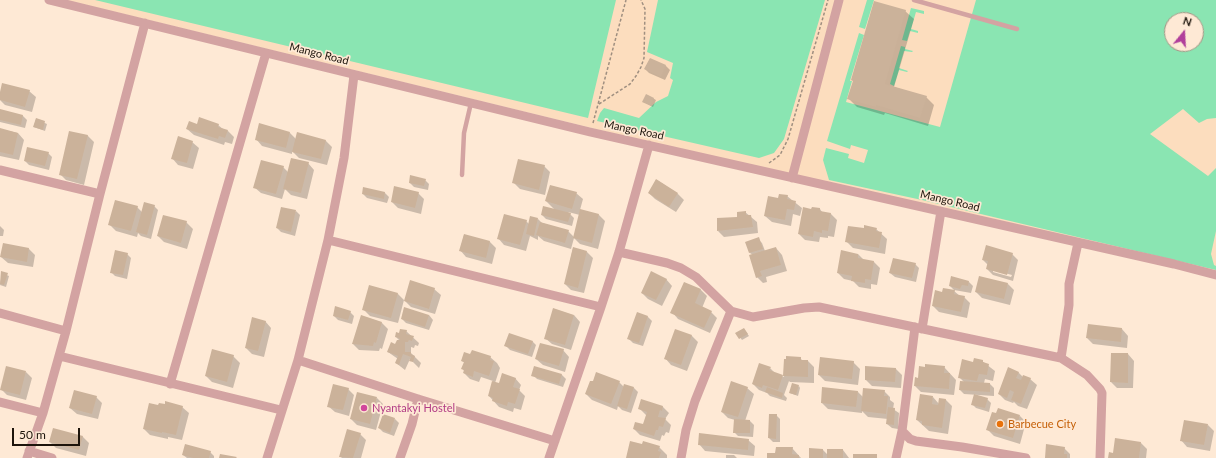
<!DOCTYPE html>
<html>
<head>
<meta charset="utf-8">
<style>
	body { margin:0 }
	#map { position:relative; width:1216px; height:458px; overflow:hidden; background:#fee9d5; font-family:Lato,sans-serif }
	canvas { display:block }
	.north { position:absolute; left:1164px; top:12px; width:40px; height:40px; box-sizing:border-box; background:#fee9d5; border:1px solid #a49484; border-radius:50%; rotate:18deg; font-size:11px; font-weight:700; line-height:16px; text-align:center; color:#1d140b }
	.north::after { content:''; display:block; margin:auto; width:14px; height:18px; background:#b13f9b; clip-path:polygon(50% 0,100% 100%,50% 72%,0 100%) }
	.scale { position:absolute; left:12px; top:428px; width:68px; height:18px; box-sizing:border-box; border:2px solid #1d140b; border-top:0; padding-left:5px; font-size:12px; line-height:14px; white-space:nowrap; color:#1d140b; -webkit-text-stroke:3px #fee9d5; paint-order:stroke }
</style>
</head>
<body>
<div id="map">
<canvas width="1216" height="458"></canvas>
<div class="north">N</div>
<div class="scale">50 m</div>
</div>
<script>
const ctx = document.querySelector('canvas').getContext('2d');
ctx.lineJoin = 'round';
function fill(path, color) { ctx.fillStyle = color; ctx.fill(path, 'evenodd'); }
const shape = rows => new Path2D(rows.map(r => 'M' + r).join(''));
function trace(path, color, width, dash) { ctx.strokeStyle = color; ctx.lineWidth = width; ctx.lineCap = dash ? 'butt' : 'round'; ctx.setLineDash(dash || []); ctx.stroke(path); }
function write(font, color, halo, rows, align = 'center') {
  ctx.font = font + ' Lato,sans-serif'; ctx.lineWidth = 3.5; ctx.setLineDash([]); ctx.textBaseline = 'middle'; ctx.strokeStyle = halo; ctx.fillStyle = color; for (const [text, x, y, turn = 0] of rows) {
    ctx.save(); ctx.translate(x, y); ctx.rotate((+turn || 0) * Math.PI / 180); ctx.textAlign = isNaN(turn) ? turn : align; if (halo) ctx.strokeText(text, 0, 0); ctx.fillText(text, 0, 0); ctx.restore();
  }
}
const built = shape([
	[66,0,1216,0,1216,272,715,158],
	[1172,20,1196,20,1196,44,1172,44]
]);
const green = shape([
	[95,0,616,0,588,118],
	[658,0,825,0,784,139,774,153,759,158,597,121,600,113,604,108,639,118,656,102,668,96,673,80,670,78,673,63,647,52],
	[867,0,874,0,865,29,859,27],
	[976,0,1216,0,1216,118,1207,119,1199,123,1183,109,1150,134,1208,176,1216,168,1216,231,1211,254,1214,265,1216,266,1216,270,922,200,829,180,823,160,826,148,849,154,848,158,864,163,868,150,851,145,850,149,827,141,859,33,864,35,850,81,852,81,846,102,940,127],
	[1172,20,1196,20,1196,44,1172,44],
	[911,8,924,11,924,14,916,12,911,29,918,31,918,33,910,31,907,41,902,40],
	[901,46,905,47,905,49,913,51,912,52,904,51,899,68,908,71,907,72,899,70,894,86,890,84]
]);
const shadow = shape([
	[905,11,914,19,894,87,926,97,934,105,928,126,885,113,884,115,857,107,849,99],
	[650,59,666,66,670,70,665,80,649,73,645,69],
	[29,91,36,97,32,112,5,105,0,100,0,96],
	[647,95,656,100,653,107,644,102],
	[0,110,23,116,27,120,25,128,0,122],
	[36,119,47,124,45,131,34,127],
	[198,125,218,125,223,129,228,131,234,137,232,144,225,142,224,145,194,135,187,129],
	[0,129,18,133,24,140,19,160,0,156],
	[70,132,88,136,94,142,84,185,66,180,60,174],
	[290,133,296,139,326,141,332,147,327,165,299,158,292,151,292,154,262,146,256,139],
	[192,142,199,148,193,169,178,165,172,158],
	[48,153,52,157,49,170,29,165,25,161],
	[308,163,314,170,307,199,291,195,285,189,282,199,261,193,254,187,283,167,288,172],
	[544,166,550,172,545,195,520,189,514,183],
	[425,180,429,184,428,190,414,187,410,183],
	[657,180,678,194,684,200,676,212,655,199,649,193],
	[385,193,389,197,387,203,367,198,363,194],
	[418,193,424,199,421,214,398,208,392,202],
	[576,193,583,199,580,210,599,215,605,221,598,249,580,244,574,238,571,249,544,241,538,236,538,240,530,236,526,251,504,245,498,238,526,221,529,224,538,219,542,223,568,231,574,237,580,215,568,212,574,218,572,226,546,219,542,215,555,210,546,201],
	[787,196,802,208,800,216,793,214,791,226,772,222,765,216,779,199],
	[154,206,158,210,151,239,141,236,138,233,137,237,116,231,109,224,137,207,142,212],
	[820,209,822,212,831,214,837,220,834,237,828,236,828,238,820,237,819,242,805,240,799,234,812,210],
	[296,211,300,215,295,236,281,232,277,228],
	[745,212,757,222,758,233,724,237,718,231],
	[186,222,193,229,187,249,164,242,158,236],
	[0,226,4,230,3,236,0,236],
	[876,229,887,239,885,254,853,248,846,241,864,230],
	[464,235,490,242,496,248,492,264,466,257,460,250],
	[758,239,762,243,765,251,776,248,782,255,787,271,766,277,767,282,763,283,757,277,753,255,750,253,746,243],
	[573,248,587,252,593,258,584,293,571,290,565,284],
	[29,249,35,255,33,267,8,263,1,257],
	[127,254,131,258,127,279,115,276,111,272],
	[858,254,864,260,874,262,880,268,877,285,871,284,871,289,859,287,853,281,844,279,838,273],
	[1012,254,1018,260,1013,281,993,275,987,269,988,265,983,260],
	[993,270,1012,275,1011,277,993,272],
	[915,264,919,268,916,282,895,277,890,273],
	[2,273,9,276,6,287,0,285],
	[666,279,672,286,662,306,648,299,642,293],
	[969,282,973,286,971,293,954,290,950,286],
	[685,283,701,290,707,296,702,308,711,312,717,318,710,333,678,319,672,312],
	[1008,284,1014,290,1010,305,982,298,976,292],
	[370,286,398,294,404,300,398,323,370,316,363,309],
	[434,289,441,295,435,314,411,307,405,301],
	[954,291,960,296,964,297,970,303,967,318,939,312,933,306,943,293],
	[350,312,354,316,352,324,338,320,334,316],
	[638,313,648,317,652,321,643,346,633,343,629,339],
	[429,315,433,320,429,330,406,323,402,319],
	[574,315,580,322,571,350,552,344,545,338],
	[361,317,382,323,388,329,382,349,380,348,379,351,359,350,353,344],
	[265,321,271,328,264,357,252,354,246,348],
	[744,329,749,336,742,340,737,333],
	[1122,329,1128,336,1127,348,1093,344,1087,338],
	[676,330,692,336,698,342,687,371,671,365,665,358],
	[406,331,419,343,418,346,415,345,414,348,411,347,411,353,421,363,419,368,410,359,405,370,396,363,398,359,388,352,401,342,396,337],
	[532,341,536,345,532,357,510,350,506,346],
	[563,350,569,357,565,372,543,365,536,359],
	[212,351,233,356,240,363,233,388,212,382,206,376],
	[1128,354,1134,361,1133,388,1117,388,1111,382],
	[471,355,490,357,497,363,500,368,495,383,500,384,515,378,521,385,519,390,525,396,521,410,514,408,513,412,499,407,489,396,493,381,481,377,479,382,470,379,464,373,464,371,463,369,465,363,462,361],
	[800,358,803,361,808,361,814,367,814,383,790,382,789,381,784,395,787,398,786,401,770,396,767,393,759,390,753,384,770,368,775,373,784,377,785,360],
	[982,361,995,371,993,381,985,379,984,383,990,384,994,388,994,396,964,394,960,390,964,382,960,378,974,363],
	[853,362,860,369,858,385,825,381,819,375],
	[866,367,896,369,902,375,901,388,872,386,866,380],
	[944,367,956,380,954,395,921,392,915,386,919,379],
	[26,372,32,378,26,400,7,395,1,389],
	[1018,372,1023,377,1030,379,1037,385,1027,409,1018,406,1014,402,1013,403,1005,400,999,394],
	[533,375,562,375,566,379,563,387,537,379],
	[619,382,624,387,625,385,634,388,638,392,631,413,622,410,618,406,617,410,592,400,586,394],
	[799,386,800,388,798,396,790,393],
	[747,388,754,394,745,421,750,421,754,425,753,437,738,436,734,432,735,420,728,418,722,412],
	[348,389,354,395,349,416,335,412,328,406],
	[884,391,890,397,890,400,894,403,893,409,899,413,898,429,892,428,887,424,888,419,868,417,862,411,862,413,828,409,822,403,858,392,863,397],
	[96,397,102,403,98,419,77,414,70,408],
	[933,397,939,404,940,399,946,400,952,406,948,434,929,431,917,420],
	[377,398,383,404,376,430,357,425,351,419],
	[987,399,991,403,989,412,976,408,972,404],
	[642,401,663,407,669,413,665,419,671,425,669,433,666,432,664,436,662,435,660,441,640,435,634,429,644,425,647,416,640,409],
	[159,406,182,407,189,413,182,440,168,437,168,439,150,435,144,429],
	[776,415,780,419,780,442,773,442,769,438],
	[1020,416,1026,422,1020,444,994,436,988,430],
	[395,419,399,423,394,436,383,432,379,428],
	[1208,425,1214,431,1210,451,1187,447,1181,440],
	[54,429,83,437,89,443,86,456,56,448,50,442],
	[360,434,366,440,361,458,342,458,340,456],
	[748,440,755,446,754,456,705,451,699,444],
	[1141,443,1147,449,1146,458,1109,458,1114,454],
	[659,447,667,455,667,458,627,458],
	[792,448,801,458,768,458,776,454],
	[1064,448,1070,454,1070,458,1046,458],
	[823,450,828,455,843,450,849,458,810,458],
	[210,452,214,456,214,458,187,458,183,455],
	[726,455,734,455,737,458,726,458]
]);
const building = shape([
	[874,1,906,10,885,84,927,96,920,118,876,105,876,107,847,99,853,81,851,80],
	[650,58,666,65,661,77,644,69],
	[2,83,30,90,25,107,0,100,0,92],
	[646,94,654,98,651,106,642,102],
	[0,109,23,115,21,125,0,120],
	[199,117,219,124,218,127,228,130,225,138,219,136,218,139,186,129,189,121,197,124],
	[36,118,45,121,43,130,33,127],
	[259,123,290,132,286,148,255,140],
	[0,128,18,133,13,155,0,152],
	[69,131,88,135,77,179,59,175],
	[297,132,326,140,321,159,292,152],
	[178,136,193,141,187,163,171,159],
	[27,147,49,152,45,166,24,161],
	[291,158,309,162,301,193,283,189],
	[518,159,545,165,539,190,512,183],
	[261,160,284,166,276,194,253,188],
	[410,175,426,179,424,186,409,183],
	[656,179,678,193,669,207,648,193],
	[550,185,577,192,572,209,545,201],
	[394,186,419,192,415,208,391,202],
	[363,187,385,192,384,199,362,194],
	[779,194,788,195,787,199,796,201,794,210,787,209,785,220,764,216,768,196,778,198],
	[115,200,138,206,131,231,108,225],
	[144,202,155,205,147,235,136,232],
	[543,206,571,213,568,222,541,215],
	[281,207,296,210,291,232,276,228],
	[803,207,811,209,812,207,820,208,820,211,831,213,828,231,822,230,822,233,814,231,813,237,798,234],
	[580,209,599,214,592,243,573,238],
	[746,211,746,215,751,215,753,227,717,231,717,218,737,217,737,212],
	[504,214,527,220,520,245,497,239],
	[163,215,187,221,181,243,157,236],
	[530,216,538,218,534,236,526,234],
	[540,222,569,230,565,243,536,235],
	[864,225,877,228,876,231,882,232,879,248,845,242,848,226,864,228],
	[464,234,490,241,486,258,459,251],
	[759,237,763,249,749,253,745,242],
	[3,243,29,248,27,262,0,257],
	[986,245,1013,253,1007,275,986,269,988,261,982,260],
	[573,247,587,251,578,288,564,284],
	[776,247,781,265,760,271,762,276,756,278,749,255],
	[115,250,128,253,123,275,110,273],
	[841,250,858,254,858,258,874,261,871,280,865,279,865,283,851,281,852,276,837,273],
	[893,258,916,263,912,278,889,273],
	[1,271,8,273,4,285,0,284],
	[651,271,667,279,656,300,641,293],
	[951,276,969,281,968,286,962,285,960,289,949,286],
	[979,276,1008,283,1004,299,975,292],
	[410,280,435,288,429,309,404,301],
	[684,282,701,289,695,303,712,311,704,328,670,313],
	[369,285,398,293,391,318,362,310],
	[943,288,955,290,954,294,965,296,961,312,932,306,935,290,942,292],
	[335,306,351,311,348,320,333,316],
	[404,307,429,315,425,327,401,319],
	[553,308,574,315,565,345,544,339],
	[637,312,648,316,639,343,627,339],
	[361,315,382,322,376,343,374,342,373,346,352,344],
	[252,317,266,321,258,351,245,348],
	[1088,324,1122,328,1121,342,1086,338],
	[744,328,748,334,739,339,735,333],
	[400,329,407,330,406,334,414,336,412,341,409,340,408,342,405,342,405,352,411,352,411,354,415,356,413,362,409,361,411,357,403,354,399,365,395,363,398,356,387,352,391,342,395,344,397,340,400,340,399,338,395,337,396,332,399,333],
	[675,329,692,335,681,365,664,359],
	[509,333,533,341,528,354,504,346],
	[540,343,564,349,559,366,535,359],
	[212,349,234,355,227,382,205,376],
	[472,350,491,356,490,360,494,361,489,376,474,371,473,377,463,373,464,370,461,369,464,362,461,361,464,352,470,354],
	[1111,353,1128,353,1128,383,1110,382],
	[786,356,801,357,801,360,808,360,808,377,783,376,784,359,786,359],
	[820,357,854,361,852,379,818,375],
	[974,358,983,360,983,362,989,364,987,375,979,374,977,381,958,378,962,359,973,362],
	[759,363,771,367,769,370,783,375,778,390,763,385,762,388,752,384],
	[925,364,945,366,944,373,950,373,949,389,914,386,915,377,918,378,919,366,925,367],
	[6,366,26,371,20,395,0,390],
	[534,366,562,374,559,384,531,376],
	[865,366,896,368,895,382,865,380],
	[1008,367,1019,372,1016,378,1021,380,1023,375,1031,378,1021,404,1011,400,1014,392,1010,390,1007,398,998,394],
	[596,372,620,381,611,404,585,394,590,381,593,381],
	[502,373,516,378,513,387,520,389,515,404,508,402,507,406,492,401,493,398,488,396,492,381,499,383],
	[731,381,748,387,738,417,721,412],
	[960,381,990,383,990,392,959,390],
	[792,383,799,385,796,395,789,393],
	[333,384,349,388,343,410,327,407],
	[624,384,634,387,627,409,617,406],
	[767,387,783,393,782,398,765,392],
	[822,387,858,391,856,407,821,403],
	[863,388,885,390,884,396,888,396,886,414,861,411],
	[74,390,97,396,92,414,69,408],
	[357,392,377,397,370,424,350,419],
	[920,394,933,396,932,404,938,405,939,398,946,399,942,428,922,425,922,421,916,420],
	[974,394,988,398,985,408,971,405],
	[641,399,663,406,662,411,660,410,658,417,666,418,663,427,659,426,658,430,656,430,654,436,633,429,635,422,643,424,647,412,638,409],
	[165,401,183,406,176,435,162,432,162,433,143,429,149,403,158,405,159,403,165,404],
	[888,407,895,408,894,425,886,424],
	[998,408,1020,415,1013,438,986,430,992,412,996,413],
	[383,414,395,418,390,433,378,428],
	[769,414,777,414,776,439,768,438],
	[734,419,750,420,750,433,733,433],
	[1184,420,1208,424,1204,445,1180,441],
	[53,428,83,436,79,450,49,442],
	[347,429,361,433,353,458,339,457],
	[699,433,749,439,748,450,698,445],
	[1115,438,1141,442,1139,458,1108,458,1109,452,1113,453],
	[630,441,642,444,643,441,660,446,658,451,661,452,659,458,626,458],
	[185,444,211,451,209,458,193,458,182,455],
	[1046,444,1065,447,1064,454,1067,454,1067,458,1045,458],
	[776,447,793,447,792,454,799,455,799,458,767,458,767,453,775,453],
	[809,448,823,449,823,458,809,458],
	[827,449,843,449,843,458,827,458],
	[220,454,237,457,236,458,219,458],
	[853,454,877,454,877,458,853,458]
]);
const path = shape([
	[599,104,630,84,636,76,641,67,644,58,645,9,641,0],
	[593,123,626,0],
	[769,163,780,155,788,139,828,0]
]);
const lane = shape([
	[914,0,1017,29],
	[462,175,464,133,471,103]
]);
const street = shape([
	[49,0,590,132,1174,264,1216,275],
	[0,170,100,194],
	[792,178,839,0],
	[328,240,601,307],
	[619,252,667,263,681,268,696,277,731,311,753,317,804,308,819,307,1061,358,1087,375,1100,389,1102,393,1100,458],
	[0,313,66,331],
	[922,329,941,211],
	[59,356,281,410],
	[1061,358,1069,305,1069,284,1078,243],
	[298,360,418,399,555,441],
	[170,384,266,53],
	[0,402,43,413],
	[902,431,910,439,916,441,962,447,1026,458],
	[29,451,52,458],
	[27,458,43,413,66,331,100,194,145,23],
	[267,458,298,360,328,240,344,158,354,75],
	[400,458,412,424,418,399],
	[549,458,601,307,619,252,649,145],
	[681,458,686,430,695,401,731,311],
	[896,458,902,431,915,327]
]);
const markers = [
	[364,408,4,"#d1479c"],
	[1000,424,4,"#e8710a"]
];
const streetNames = [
	["Mango Road",319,54,14],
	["Mango Road",634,130,12],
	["Mango Road",950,201,13]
];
const hotelNames = [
	["Nyantakyi Hostel",372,408]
];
const foodNames = [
	["Barbecue City",1008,424]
];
fill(built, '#fcddbe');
fill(green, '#8ae5b2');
fill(shadow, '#0003');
fill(building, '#cbb29a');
trace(path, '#9f8f80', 1.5, [3, 2]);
trace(lane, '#d3a3a2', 4.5);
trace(street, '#d3a3a2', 9);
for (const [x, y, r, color] of markers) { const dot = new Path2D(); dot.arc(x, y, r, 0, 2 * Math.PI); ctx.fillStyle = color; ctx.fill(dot); trace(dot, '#fee9d5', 1.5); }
write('11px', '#1d140b', '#fee9d5', streetNames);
write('11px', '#b23c85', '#fee9d5', hotelNames, 'left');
write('11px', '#c56008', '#fee9d5', foodNames, 'left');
</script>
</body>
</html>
